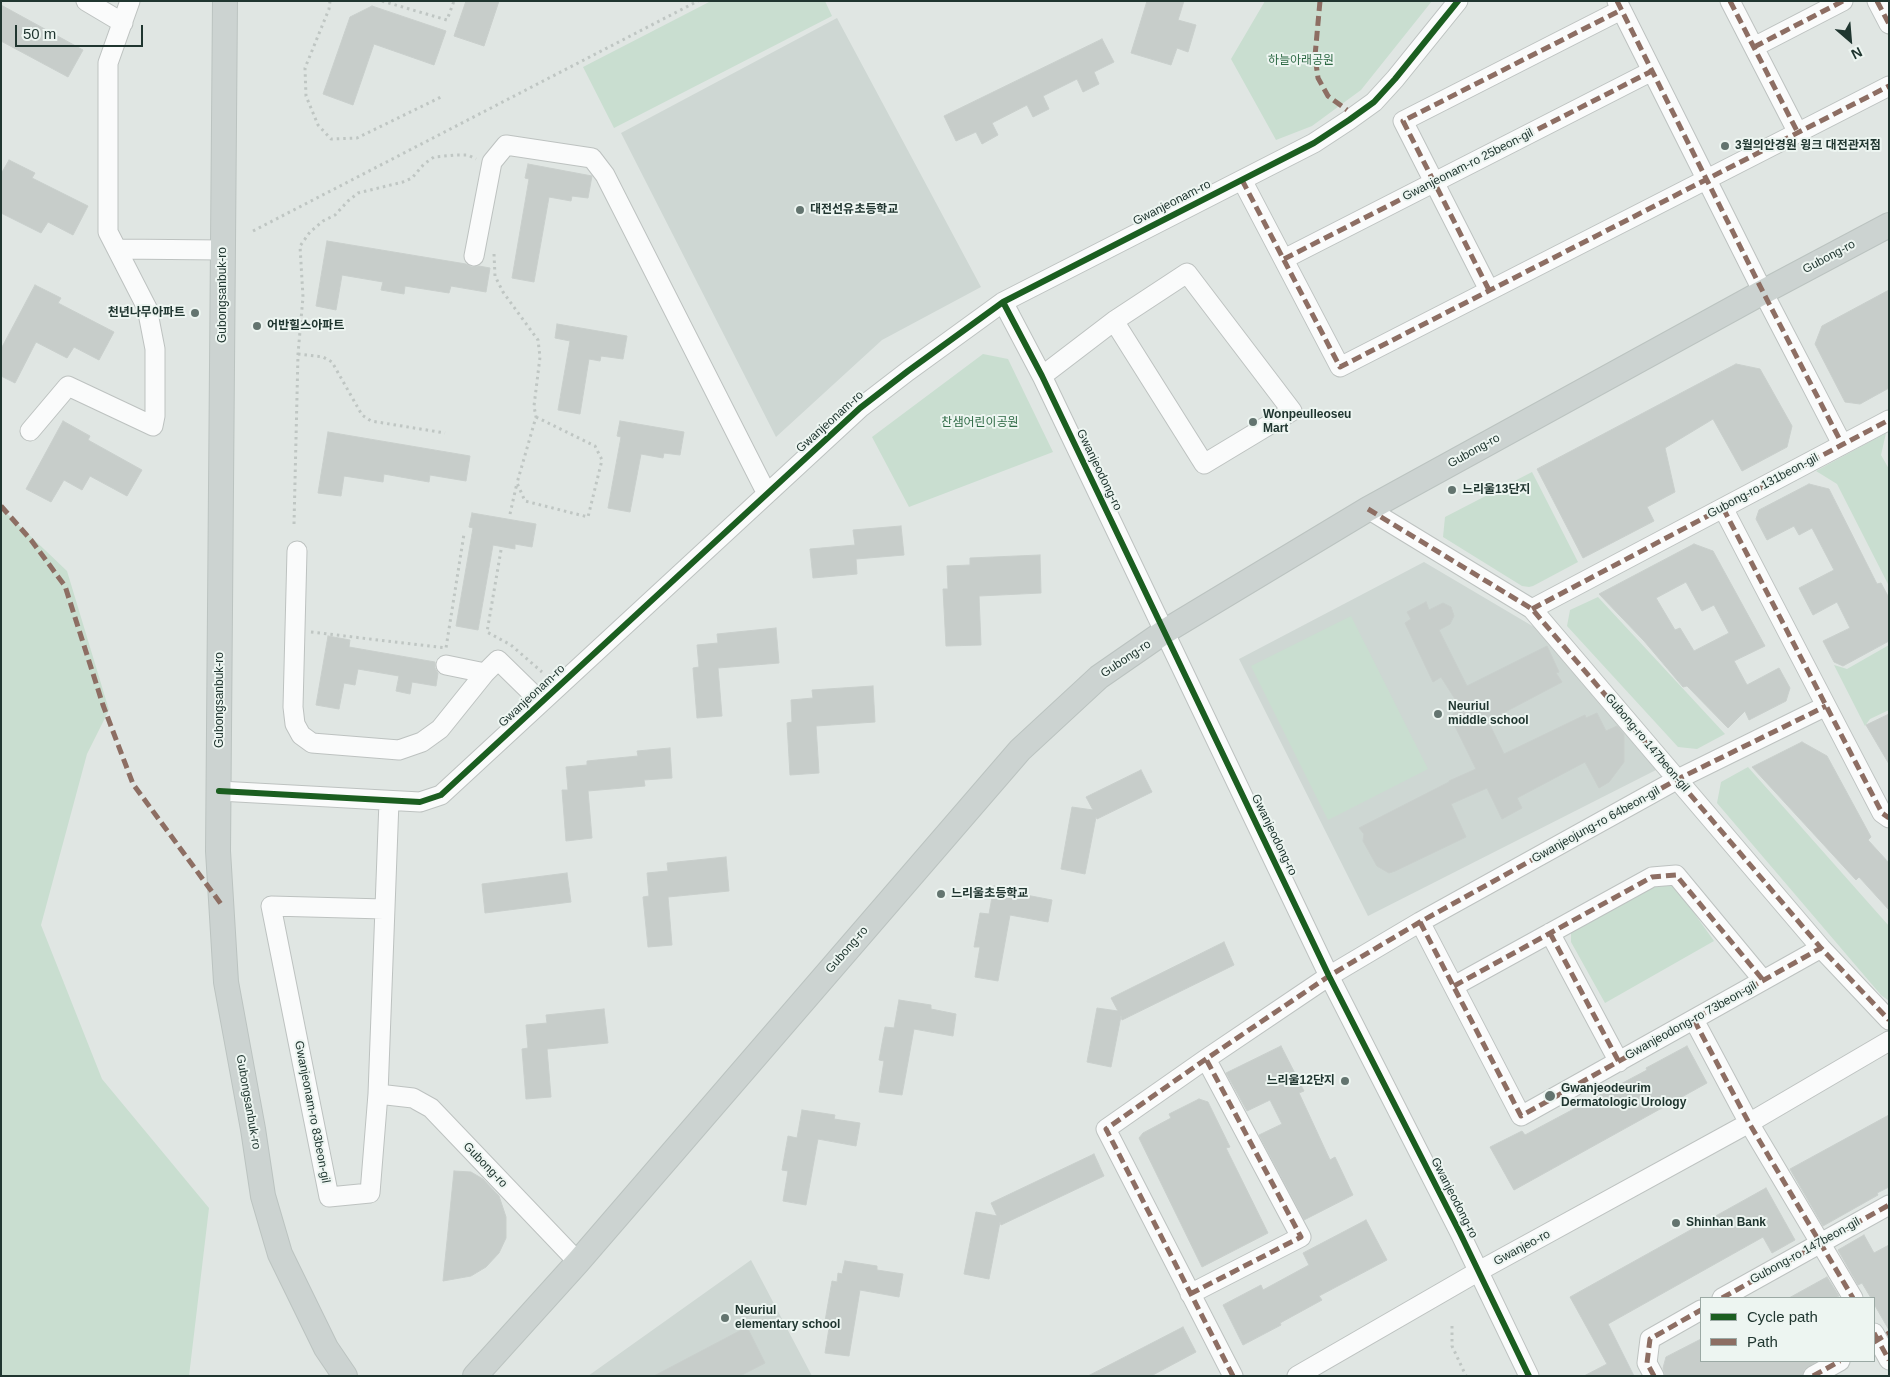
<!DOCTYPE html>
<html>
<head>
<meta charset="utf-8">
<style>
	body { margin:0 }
	#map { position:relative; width:1890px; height:1377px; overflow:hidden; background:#e0e6e3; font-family:Arial,sans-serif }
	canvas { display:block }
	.frame { position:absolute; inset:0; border:2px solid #203630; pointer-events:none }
	.legend { position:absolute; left:1700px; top:1297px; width:175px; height:65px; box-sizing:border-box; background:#edf5f1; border:1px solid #9ba9a4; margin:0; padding:6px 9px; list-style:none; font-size:15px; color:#203630 }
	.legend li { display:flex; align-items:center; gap:10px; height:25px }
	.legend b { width:25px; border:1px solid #9ba9a4 }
	.north { position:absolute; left:1825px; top:15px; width:50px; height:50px; -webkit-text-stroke:4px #edf5f1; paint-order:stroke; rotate:153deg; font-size:14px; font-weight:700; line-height:20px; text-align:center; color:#203630 }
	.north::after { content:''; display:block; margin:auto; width:18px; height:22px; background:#203630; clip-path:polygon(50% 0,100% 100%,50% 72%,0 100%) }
	.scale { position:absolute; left:15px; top:25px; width:128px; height:22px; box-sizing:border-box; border:2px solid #203630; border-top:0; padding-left:6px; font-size:15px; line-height:18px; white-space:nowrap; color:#203630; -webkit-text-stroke:4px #edf5f1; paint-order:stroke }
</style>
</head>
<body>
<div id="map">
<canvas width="1890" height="1377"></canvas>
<div class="frame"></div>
<ul class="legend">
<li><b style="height:6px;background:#1b5e20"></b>Cycle path</li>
<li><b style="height:6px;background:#8d6e63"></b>Path</li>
</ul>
<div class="north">N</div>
<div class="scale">50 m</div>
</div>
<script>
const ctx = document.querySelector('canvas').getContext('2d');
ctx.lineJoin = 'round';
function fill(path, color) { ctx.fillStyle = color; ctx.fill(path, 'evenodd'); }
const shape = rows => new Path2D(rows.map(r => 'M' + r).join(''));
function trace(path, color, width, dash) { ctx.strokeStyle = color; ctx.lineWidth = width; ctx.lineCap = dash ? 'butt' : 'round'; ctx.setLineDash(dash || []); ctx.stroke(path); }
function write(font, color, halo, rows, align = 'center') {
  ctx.font = font + ' Arial,"Noto Sans KR",sans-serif'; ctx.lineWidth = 4; ctx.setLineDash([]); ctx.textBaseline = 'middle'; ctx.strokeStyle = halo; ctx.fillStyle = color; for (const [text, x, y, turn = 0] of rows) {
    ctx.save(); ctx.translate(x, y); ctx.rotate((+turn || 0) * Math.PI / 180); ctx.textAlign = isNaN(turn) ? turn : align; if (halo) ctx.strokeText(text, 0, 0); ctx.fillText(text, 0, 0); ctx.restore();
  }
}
const built = shape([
	[837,18,981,287,882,340,776,437,621,133],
	[1424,562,1534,627,1656,770,1368,916,1239,659],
	[751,1260,812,1376,588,1376]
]);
const green = shape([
	[711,1,825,1,832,16,614,128,583,67],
	[1265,1,1432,1,1361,90,1312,126,1276,140,1231,59],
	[983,354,1008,359,1053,452,909,507,872,437],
	[1886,433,1881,455,1889,469,1889,586,1837,484,1816,471],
	[1532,472,1578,562,1533,586,1529,587,1522,586,1443,537,1445,517],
	[1,508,67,571,109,710,87,754,41,925,102,1079,209,1208,189,1376,1,1376],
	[1598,597,1725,734,1697,749,1678,747,1567,626,1570,610],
	[1351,616,1428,769,1328,820,1251,666],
	[1889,645,1889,710,1870,719,1865,726,1834,665,1847,669],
	[1748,767,1889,926,1889,1001,1881,995,1717,803,1721,782],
	[1652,882,1672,882,1714,941,1605,1003,1571,942,1571,933,1575,929]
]);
const building = shape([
	[466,1,499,1,484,46,454,36,466,1],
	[1147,1,1184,1,1178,20,1196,25,1188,52,1177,48,1171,65,1131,53,1147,1],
	[1,5,83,50,68,77,1,41,1,5],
	[372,6,446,31,434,65,374,44,353,105,323,94,350,17,372,6],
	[1102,39,1114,62,1094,72,1099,84,1083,92,1077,79,1043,96,1049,109,1033,117,1027,105,992,123,998,135,982,144,976,132,956,141,944,116,1102,39],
	[9,160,35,173,32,178,88,206,73,235,48,222,41,233,1,213,1,174,9,160],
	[528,164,592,176,588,198,572,196,571,201,549,197,534,282,512,278,529,179,525,178,528,164],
	[327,241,466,264,472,267,479,266,490,268,486,292,451,286,449,293,405,286,404,294,381,290,383,282,342,275,336,310,316,306,327,241],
	[35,285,61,298,58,303,114,332,99,360,74,347,67,358,36,342,15,383,1,376,1,349,35,285],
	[1889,290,1889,388,1860,404,1845,402,1815,344,1822,326,1889,290],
	[557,324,627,336,623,359,601,356,600,361,589,359,580,414,558,410,570,341,555,338,557,324],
	[1736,364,1760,369,1792,426,1787,447,1742,471,1713,419,1665,448,1675,492,1647,507,1654,521,1583,558,1537,469,1736,364],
	[63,421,90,436,88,440,142,470,127,496,90,476,82,490,64,480,51,502,26,489,63,421],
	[620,421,684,432,680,455,664,453,663,458,641,454,630,512,608,508,621,437,617,436,620,421],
	[328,432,470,456,466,481,430,475,429,482,384,474,383,482,344,476,341,496,318,493,328,432],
	[1809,484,1829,489,1877,584,1881,583,1889,598,1889,641,1843,666,1834,662,1823,641,1850,628,1837,602,1813,615,1799,588,1834,570,1812,528,1799,535,1794,526,1767,540,1756,519,1759,510,1809,484],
	[472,513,536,524,532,547,515,544,515,549,493,545,478,630,456,626,473,528,469,527,472,513],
	[901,526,904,555,856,559,857,574,813,578,810,549,855,545,853,530,901,526],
	[1694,544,1713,551,1765,646,1734,661,1747,685,1779,668,1790,688,1786,701,1749,720,1745,711,1728,728,1687,686,1683,687,1644,641,1599,594,1694,544],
	[1686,582,1702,611,1714,605,1729,633,1694,651,1680,628,1675,630,1656,598,1686,582],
	[1040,555,1041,593,979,596,981,645,946,646,943,589,948,589,947,566,970,565,970,558,1040,555],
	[1426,602,1429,610,1443,603,1451,607,1454,616,1450,624,1439,630,1467,686,1547,646,1559,672,1556,673,1562,682,1488,721,1504,754,1585,715,1586,718,1597,713,1606,731,1617,726,1624,734,1624,762,1609,782,1599,788,1585,762,1517,798,1522,808,1502,819,1487,788,1451,804,1466,837,1395,871,1389,873,1377,866,1363,841,1364,834,1359,828,1449,782,1449,781,1476,769,1450,716,1456,712,1452,701,1455,699,1441,677,1433,682,1405,623,1411,619,1407,612,1426,602],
	[776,628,779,663,718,668,722,716,697,718,693,668,699,667,697,645,718,643,717,634,776,628],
	[328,636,350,640,349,647,435,662,435,668,438,673,436,686,412,682,410,694,396,691,399,676,358,669,355,685,344,683,339,709,316,705,328,636],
	[873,686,875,722,816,726,819,773,790,775,787,723,792,722,791,700,813,698,812,690,873,686],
	[1889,714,1889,764,1866,725,1889,714],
	[1802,742,1827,756,1871,837,1868,840,1889,863,1889,910,1859,877,1856,880,1752,767,1802,742],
	[670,748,672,778,644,780,645,786,588,791,592,838,566,841,562,790,568,790,566,767,587,765,587,761,638,756,637,751,670,748],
	[1141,770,1152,792,1097,819,1096,817,1085,874,1061,869,1072,807,1093,810,1086,797,1141,770],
	[726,857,729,891,668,897,672,945,648,947,643,897,649,896,647,873,668,871,667,863,726,857],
	[567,873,571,902,485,913,482,884,567,873],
	[994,886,1027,892,1026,895,1052,900,1048,922,1010,915,998,981,975,977,980,947,974,947,980,913,989,914,994,886],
	[1224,942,1234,965,1122,1020,1121,1016,1111,1067,1087,1062,1097,1008,1118,1011,1111,998,1224,942],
	[899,1000,931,1005,931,1009,956,1014,953,1036,914,1029,902,1095,879,1092,884,1061,879,1060,885,1027,894,1028,899,1000],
	[604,1009,608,1043,547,1049,551,1097,526,1099,522,1049,528,1048,526,1025,547,1023,546,1015,604,1009],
	[1281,1046,1304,1091,1299,1093,1330,1160,1335,1157,1353,1195,1304,1220,1259,1135,1282,1124,1270,1100,1247,1111,1226,1073,1281,1046],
	[1687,1046,1707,1083,1514,1190,1490,1147,1522,1131,1525,1135,1647,1070,1646,1068,1687,1046],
	[1199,1099,1208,1102,1230,1147,1226,1148,1268,1233,1202,1267,1139,1138,1143,1133,1171,1118,1169,1114,1199,1099],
	[802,1110,835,1115,834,1119,860,1123,856,1146,818,1139,806,1205,783,1201,788,1171,782,1170,788,1136,797,1138,802,1110],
	[1889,1115,1889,1187,1877,1193,1878,1195,1823,1226,1790,1169,1889,1115],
	[1094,1154,1104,1176,1001,1225,1000,1222,989,1279,964,1274,976,1212,997,1216,991,1203,1094,1154],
	[454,1171,471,1172,483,1179,499,1196,506,1217,506,1238,499,1253,486,1267,471,1276,443,1281,454,1171],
	[1766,1188,1795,1240,1772,1253,1763,1237,1608,1324,1634,1376,1584,1376,1607,1364,1570,1297,1766,1188],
	[1366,1220,1387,1260,1319,1296,1322,1300,1280,1323,1281,1325,1243,1345,1223,1305,1261,1285,1263,1290,1309,1265,1303,1253,1366,1220],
	[1864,1235,1874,1253,1889,1245,1889,1330,1874,1304,1874,1298,1871,1298,1862,1283,1858,1285,1838,1250,1864,1235],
	[845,1261,877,1266,877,1270,903,1274,899,1297,860,1290,849,1356,825,1353,830,1322,825,1321,832,1281,837,1282,838,1273,842,1274,845,1261],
	[1827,1277,1839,1296,1835,1298,1789,1298,1827,1277],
	[747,1327,765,1363,740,1376,654,1376,747,1327],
	[1183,1327,1196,1352,1151,1376,1088,1376,1183,1327],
	[1701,1339,1701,1361,1817,1361,1804,1370,1802,1376,1665,1376,1663,1368,1666,1357,1701,1339]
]);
const path = shape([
	[330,1,329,9,305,68,306,96,318,125,331,139,357,138,441,97],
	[382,1,447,20,454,1],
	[253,231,698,1],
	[494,254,495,276,503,292,538,340,540,357,534,406,536,417],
	[298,354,323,357,332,362,362,415,371,421,445,433],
	[536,417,595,446,602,460,588,517,525,501,517,483,536,417],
	[510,514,517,483],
	[294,524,298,354,303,297,300,246,310,232,323,221,335,215,348,201,358,193,403,182,412,178,424,164,434,157,455,155,468,155,476,159],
	[501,550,487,632,511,645,542,672],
	[311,632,446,648,464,534],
	[1452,1326,1452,1346,1466,1376]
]);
const minor = shape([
	[86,1,123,23],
	[1617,1,1763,292,1842,444],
	[1730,1,1798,133],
	[1877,1,1889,24],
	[1754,47,1843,1],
	[1242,180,1340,367,1889,86],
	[117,249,223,250],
	[474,256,492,162,506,145,592,158,605,175,767,494],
	[1284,259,1652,71],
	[1489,290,1403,121,1621,10],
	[1003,302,1042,376,1329,976,1460,1233,1529,1376],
	[1042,376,1114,321,1187,273,1292,411,1204,464,1114,321],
	[30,431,68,386,153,426,155,416,155,349,147,308,108,232,108,63,130,1],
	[1723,508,1882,813,1889,818],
	[1368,509,1532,609,1821,948,1889,1020],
	[297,551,293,707,295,724,301,735,312,743,399,750,422,742,440,729,485,673,498,660,541,702],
	[1532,609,1889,420],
	[446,665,485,673],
	[219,791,420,802,441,795,860,408,908,371,1003,302,1314,143,1349,120,1374,102,1395,79,1458,1],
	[384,909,271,906,329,1197,370,1193,378,1094,389,801],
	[1420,922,1521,1116,1821,948],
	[1550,933,1619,1062],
	[1454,986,1652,877,1676,875,1763,980],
	[1694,1020,1749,1123,1853,1298],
	[378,1094,413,1098,431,1108,578,1262],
	[1190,1294,1301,1237,1206,1059],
	[1722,1298,1889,1205],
	[1874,1333,1889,1360],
	[1233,1376,1106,1129,1206,1059,1329,976,1420,922,1678,779,1826,706],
	[1297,1376,1479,1271,1749,1123,1889,1041],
	[1654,1376,1647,1363,1650,1339,1701,1310],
	[1813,1376,1840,1361]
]);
const major = shape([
	[225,1,218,851,226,982,253,1129,263,1196,280,1254,326,1348,345,1376],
	[475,1376,578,1262,1020,750,1099,677,1164,632,1368,509,1763,292,1889,225]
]);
const quiet = shape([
	[1320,1,1315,56,1318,78,1328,96,1347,110],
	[1617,1,1763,292,1842,444],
	[1730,1,1798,133],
	[1877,1,1889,24],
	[1754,47,1843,1],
	[1242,180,1340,367,1889,86],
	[1284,259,1652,71],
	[1489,290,1403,121,1621,10],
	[1,506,31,540,65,586,103,705,133,784,221,904],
	[1723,508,1882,813,1889,818],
	[1368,509,1532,609,1821,948,1889,1020],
	[1532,609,1889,420],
	[1420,922,1521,1116,1821,948],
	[1550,933,1619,1062],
	[1454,986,1652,877,1676,875,1763,980],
	[1694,1020,1749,1123,1853,1298],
	[1190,1294,1301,1237,1206,1059],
	[1722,1298,1889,1205],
	[1874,1333,1889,1360],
	[1874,1342,1889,1333],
	[1233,1376,1106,1129,1206,1059,1329,976,1420,922,1678,779,1826,706],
	[1654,1376,1647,1363,1650,1339,1701,1310],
	[1813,1376,1840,1361]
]);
const cycleway = shape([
	[1003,302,1042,376,1329,976,1460,1233,1529,1376],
	[219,791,420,802,441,795,860,408,908,371,1003,302,1314,143,1349,120,1374,102,1395,79,1458,1]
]);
const markers = [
	[1725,146,5,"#63746f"],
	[800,210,5,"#63746f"],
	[195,313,5,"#63746f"],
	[257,326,5,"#63746f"],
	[1253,422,5,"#63746f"],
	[1452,490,5,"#63746f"],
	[1438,714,5,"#63746f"],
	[941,894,5,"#63746f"],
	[1345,1081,5,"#63746f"],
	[1550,1096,6,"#63746f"],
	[1676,1223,5,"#63746f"],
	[725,1318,5,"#63746f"]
];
const parkNames = [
	["하늘아래공원",1301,61],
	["찬샘어린이공원",980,423]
];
const poiNames = [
	["3월의안경원 윙크 대전관저점",1735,146],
	["대전선유초등학교",810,210],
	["천년나무아파트",185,313,"right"],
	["어반힐스아파트",267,326],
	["Wonpeulleoseu",1263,415],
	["Mart",1263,429],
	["느리울13단지",1462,490],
	["Neuriul",1448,707],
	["middle school",1448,721],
	["느리울초등학교",951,894],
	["느리울12단지",1335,1081,"right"],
	["Gwanjeodeurim",1561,1089],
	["Dermatologic Urology",1561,1103],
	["Shinhan Bank",1686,1223],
	["Neuriul",735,1311],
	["elementary school",735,1325]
];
const streetNames = [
	["Gwanjeonam-ro 25beon-gil",1468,165,-27],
	["Gwanjeonam-ro",1172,203,-27],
	["Gubong-ro",1829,257,-28],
	["Gubongsanbuk-ro",223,295,-90],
	["Gwanjeonam-ro",830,422,-42],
	["Gubong-ro",1474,451,-29],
	["Gwanjeodong-ro",1099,470,64],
	["Gubong-ro 131beon-gil",1763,486,-28],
	["Gubong-ro",1126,659,-34],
	["Gwanjeonam-ro",532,696,-43],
	["Gubongsanbuk-ro",220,700,-90],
	["Gubong-ro 147beon-gil",1647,743,50],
	["Gwanjeojung-ro 64beon-gil",1596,825,-29],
	["Gwanjeodong-ro",1274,835,64],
	["Gubong-ro",847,950,-49],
	["Gwanjeodong-ro 73beon-gil",1691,1021,-29],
	["Gubongsanbuk-ro",248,1102,80],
	["Gwanjeonam-ro 83beon-gil",312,1112,79],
	["Gubong-ro",485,1165,46],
	["Gwanjeodong-ro",1454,1198,63],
	["Gwanjeo-ro",1522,1248,-28],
	["Gubong-ro 147beon-gil",1805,1251,-29]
];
fill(built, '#ced7d3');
fill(green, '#c9ded0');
fill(building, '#c7cdca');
trace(building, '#c9cfcc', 1);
trace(minor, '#bdc2c0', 21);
trace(major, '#bbc3c0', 26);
trace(path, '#bfc6c3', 3, [2.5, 4]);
trace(minor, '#fafbfb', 19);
trace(major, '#ccd3d1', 24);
trace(quiet, '#8d6e63', 5, [10, 5]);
trace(cycleway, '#1b5e20', 6);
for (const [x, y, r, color] of markers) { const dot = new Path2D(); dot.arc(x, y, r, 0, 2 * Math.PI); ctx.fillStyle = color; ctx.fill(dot); trace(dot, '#edf5f1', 2); }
write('12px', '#2e6a45', '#edf5f1', parkNames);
write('bold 12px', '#203630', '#edf5f1', poiNames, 'left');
write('12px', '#203630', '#edf5f1', streetNames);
</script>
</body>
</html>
